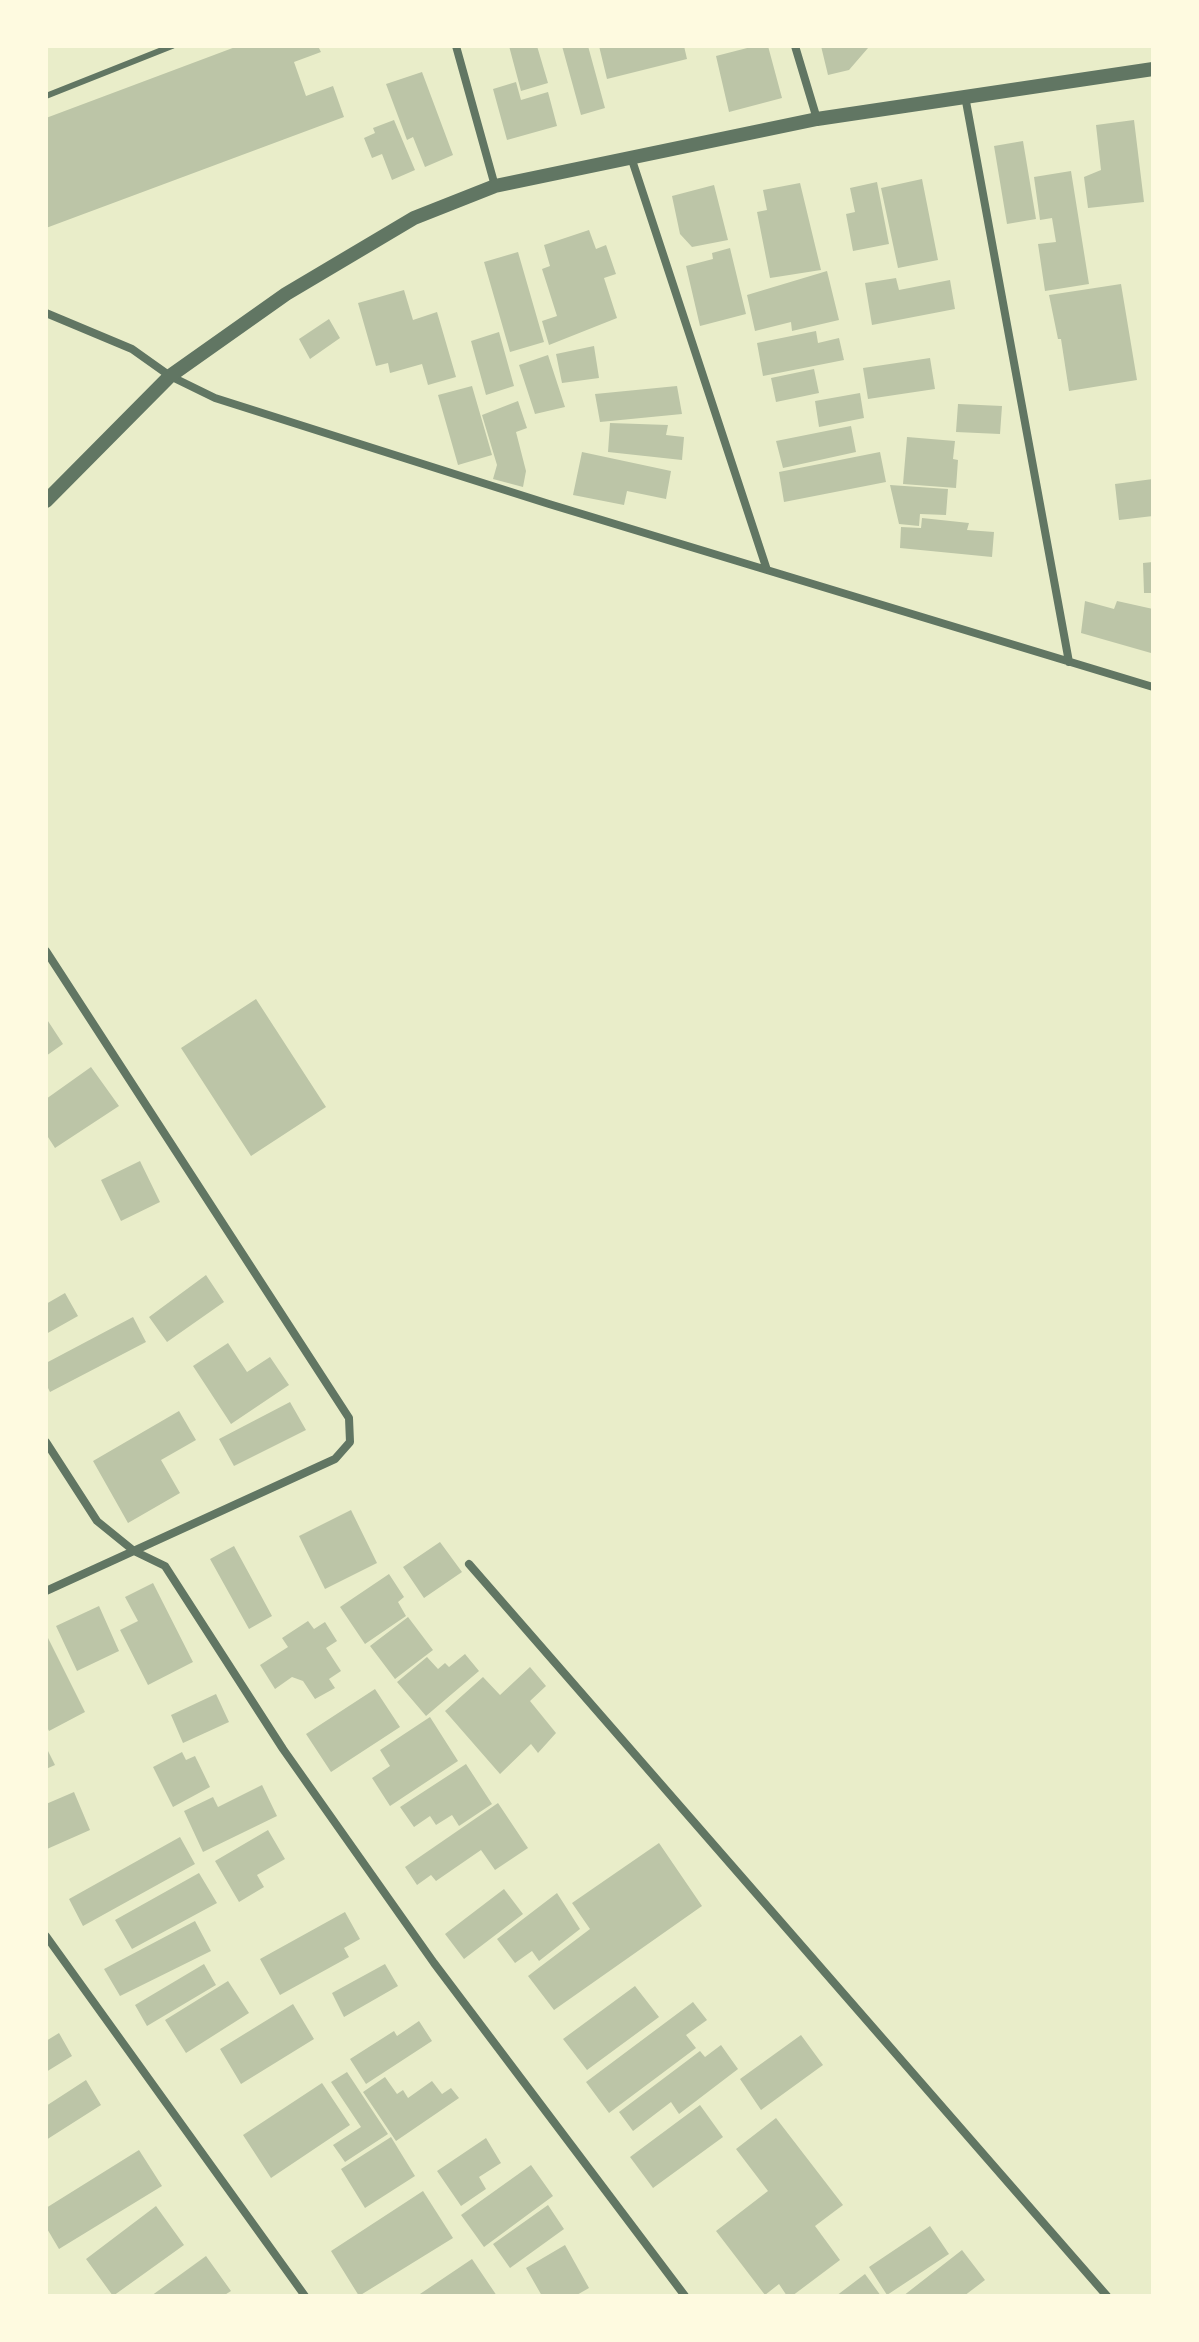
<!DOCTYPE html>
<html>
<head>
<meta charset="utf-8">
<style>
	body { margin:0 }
	#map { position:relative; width:1199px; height:2342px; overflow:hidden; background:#e9edc9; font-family:"Open Sans",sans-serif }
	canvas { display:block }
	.frame { position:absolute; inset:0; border:48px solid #fefae0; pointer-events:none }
</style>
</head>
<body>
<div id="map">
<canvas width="1199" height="2342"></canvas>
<div class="frame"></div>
</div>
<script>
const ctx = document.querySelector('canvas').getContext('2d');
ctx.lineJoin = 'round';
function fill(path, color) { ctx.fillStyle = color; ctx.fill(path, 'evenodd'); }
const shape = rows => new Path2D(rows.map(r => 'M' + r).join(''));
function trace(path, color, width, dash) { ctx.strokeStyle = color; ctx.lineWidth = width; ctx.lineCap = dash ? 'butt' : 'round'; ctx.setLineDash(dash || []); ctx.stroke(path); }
const building = shape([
	[238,46,318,46,321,52,294,62,306,96,333,86,344,117,46,228,46,118],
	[509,46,537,46,548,83,521,91],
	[562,46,588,46,605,108,581,115],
	[599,46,684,46,687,59,607,79],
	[755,46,768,46,782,98,729,112,716,56],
	[821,46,867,46,868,48,849,70,828,75],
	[422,72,453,155,425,167,413,137,407,140,386,84],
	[516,82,521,100,548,92,557,126,507,140,493,89],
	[394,120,415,170,392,180,382,154,372,158,364,138,375,133,373,128],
	[1134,120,1144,202,1088,208,1084,177,1101,170,1096,125],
	[1023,141,1036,219,1007,224,994,146],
	[1071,171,1089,284,1045,291,1038,244,1056,242,1052,218,1040,220,1034,177],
	[922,179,938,260,898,268,881,188],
	[877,182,889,244,853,251,846,214,855,212,850,188],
	[800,183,821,270,770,278,757,212,767,210,763,190],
	[714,185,728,240,692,247,680,234,672,196],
	[589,230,596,249,606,245,616,274,604,278,617,318,549,345,542,321,557,316,542,269,550,266,544,245],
	[730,248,746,314,700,326,686,266,713,259,712,253],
	[518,252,544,342,510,352,484,262],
	[827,271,839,320,792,331,791,322,755,331,747,295],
	[896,278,899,290,950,280,955,309,872,325,865,283],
	[1121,284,1137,380,1069,391,1061,339,1058,339,1049,295],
	[404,290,413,320,437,312,456,377,428,385,422,364,390,373,388,363,376,366,358,303],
	[329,319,340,338,310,359,299,339],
	[816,331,818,343,839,338,844,360,763,376,757,343],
	[499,332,514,386,486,395,471,341],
	[594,346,599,378,562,383,556,354],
	[548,355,565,407,535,414,519,365],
	[930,358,935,389,868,399,863,368],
	[814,369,819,393,776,402,771,378],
	[472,386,492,455,458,465,438,395],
	[677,386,682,414,600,422,595,394],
	[860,393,864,418,819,427,815,401],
	[518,401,527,428,516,432,526,471,523,487,493,479,497,465,482,415],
	[958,404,1002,406,1000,434,956,432],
	[610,423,668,425,666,435,684,437,682,460,608,452],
	[851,426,856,452,783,468,776,441],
	[907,437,955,441,953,459,958,460,956,488,903,484],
	[582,452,671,471,666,499,627,491,624,505,573,495],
	[880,452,886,482,784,502,779,472],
	[1153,479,1153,516,1119,520,1115,484],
	[890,485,948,489,946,515,920,514,919,526,899,524],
	[922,518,969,523,967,530,994,532,992,557,900,548,901,527,921,528],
	[1153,562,1153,593,1144,593,1143,563],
	[1085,601,1114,609,1117,601,1153,609,1151,653,1081,633],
	[256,999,326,1107,251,1156,181,1048],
	[46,1018,63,1044,46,1056],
	[91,1067,119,1106,55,1148,46,1134,46,1099],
	[140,1161,160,1202,121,1221,101,1180],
	[206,1275,224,1302,167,1342,149,1317],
	[65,1293,78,1316,46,1334,46,1304],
	[133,1317,146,1342,50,1392,46,1384,46,1363],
	[228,1343,247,1372,270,1357,289,1385,231,1424,193,1366],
	[290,1402,306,1430,234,1466,219,1439],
	[179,1411,196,1440,161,1460,180,1493,128,1523,93,1461],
	[351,1510,377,1563,325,1589,299,1536],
	[440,1542,462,1572,424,1598,403,1567],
	[234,1546,272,1616,249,1629,210,1559],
	[389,1574,404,1597,398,1602,406,1616,365,1644,340,1607],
	[153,1583,193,1662,148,1685,120,1630,138,1621,125,1597],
	[99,1606,119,1651,77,1671,56,1626],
	[408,1617,433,1650,395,1679,370,1646],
	[308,1621,314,1629,325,1622,337,1641,326,1648,341,1671,329,1679,335,1688,315,1699,303,1681,292,1677,275,1689,260,1665,288,1647,282,1638],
	[46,1634,85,1712,49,1731,46,1725],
	[465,1654,479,1671,426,1716,397,1682,427,1657,438,1669,445,1663,449,1667],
	[530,1667,546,1686,530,1701,556,1733,538,1753,531,1744,500,1774,445,1711,483,1677,500,1695],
	[375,1689,400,1727,331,1772,306,1734],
	[216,1694,229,1722,183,1743,171,1715],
	[430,1717,458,1761,390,1806,372,1778,390,1766,380,1750],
	[46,1747,55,1765,46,1769],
	[182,1752,186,1760,195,1756,210,1787,173,1807,153,1767],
	[466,1764,492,1804,459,1826,452,1815,436,1825,430,1816,414,1827,400,1807],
	[262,1785,277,1816,203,1852,184,1811,213,1797,218,1807],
	[74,1792,90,1830,47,1849,46,1804],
	[498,1803,528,1848,495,1870,481,1850,436,1881,431,1875,417,1885,405,1867],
	[268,1830,285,1859,257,1875,264,1887,239,1902,215,1861],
	[180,1837,195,1864,83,1926,69,1899],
	[659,1843,702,1906,554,2010,528,1976,590,1929,572,1903],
	[199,1873,217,1903,132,1949,115,1920],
	[504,1889,523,1914,464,1959,445,1934],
	[557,1893,580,1929,539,1961,532,1951,515,1963,497,1939],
	[345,1912,360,1939,344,1948,349,1957,280,1995,260,1959],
	[195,1921,211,1951,120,1996,104,1969],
	[204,1964,216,1985,147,2026,135,2005],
	[385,1964,398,1986,344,2017,332,1993],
	[228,1981,249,2013,186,2053,165,2020],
	[635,1986,659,2017,587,2070,563,2039],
	[693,2002,707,2020,686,2035,696,2048,609,2113,586,2082],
	[293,2004,314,2039,241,2084,220,2049],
	[419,2021,432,2041,366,2084,350,2059,394,2031,397,2036],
	[59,2033,72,2056,46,2072,46,2041],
	[801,2035,823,2065,761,2110,740,2079],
	[721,2045,738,2069,679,2114,671,2102,633,2131,619,2112,700,2051,705,2057],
	[347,2072,388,2134,345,2162,333,2145,361,2127,331,2082],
	[385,2077,397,2094,403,2090,408,2098,432,2081,442,2094,451,2088,459,2098,396,2141,363,2092],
	[86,2080,101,2105,46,2140,46,2106],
	[322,2083,350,2125,271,2178,243,2135],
	[700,2105,723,2137,653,2188,630,2157],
	[776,2118,843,2205,815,2226,840,2260,792,2296,787,2296,779,2284,765,2295,716,2231,768,2191,736,2149],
	[391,2137,415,2176,365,2208,341,2169],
	[486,2138,501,2163,479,2177,486,2189,461,2206,437,2171],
	[139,2150,162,2186,59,2249,46,2227,46,2208],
	[531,2165,553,2196,484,2247,461,2215],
	[423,2191,453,2238,359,2296,331,2251],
	[548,2205,564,2229,510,2268,493,2244],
	[156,2206,184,2245,113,2296,86,2259],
	[930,2226,949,2254,887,2295,869,2267],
	[565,2245,589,2288,575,2296,542,2296,526,2268],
	[962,2250,985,2280,964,2296,903,2296],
	[206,2256,231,2291,223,2296,151,2296],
	[472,2259,497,2296,417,2296],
	[865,2274,881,2296,836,2296]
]);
const service = shape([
	[46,96,172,46]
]);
const minor = shape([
	[456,46,495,186],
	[795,46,817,119],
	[965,96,1069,662],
	[631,157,767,570],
	[46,313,132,349,170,376,215,398,549,504,1153,687],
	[46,951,349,1418,350,1442,335,1459,46,1591],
	[46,1442,97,1521,134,1551,165,1566,283,1749,434,1963,685,2296],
	[469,1564,1107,2296],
	[46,1936,305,2296]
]);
const tertiary = shape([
	[46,501,170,376,286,294,414,218,495,186,817,119,1153,69]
]);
fill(building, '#bcc5a7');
trace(service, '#617663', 6);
trace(minor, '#617663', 8);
trace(tertiary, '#617663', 14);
</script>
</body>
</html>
